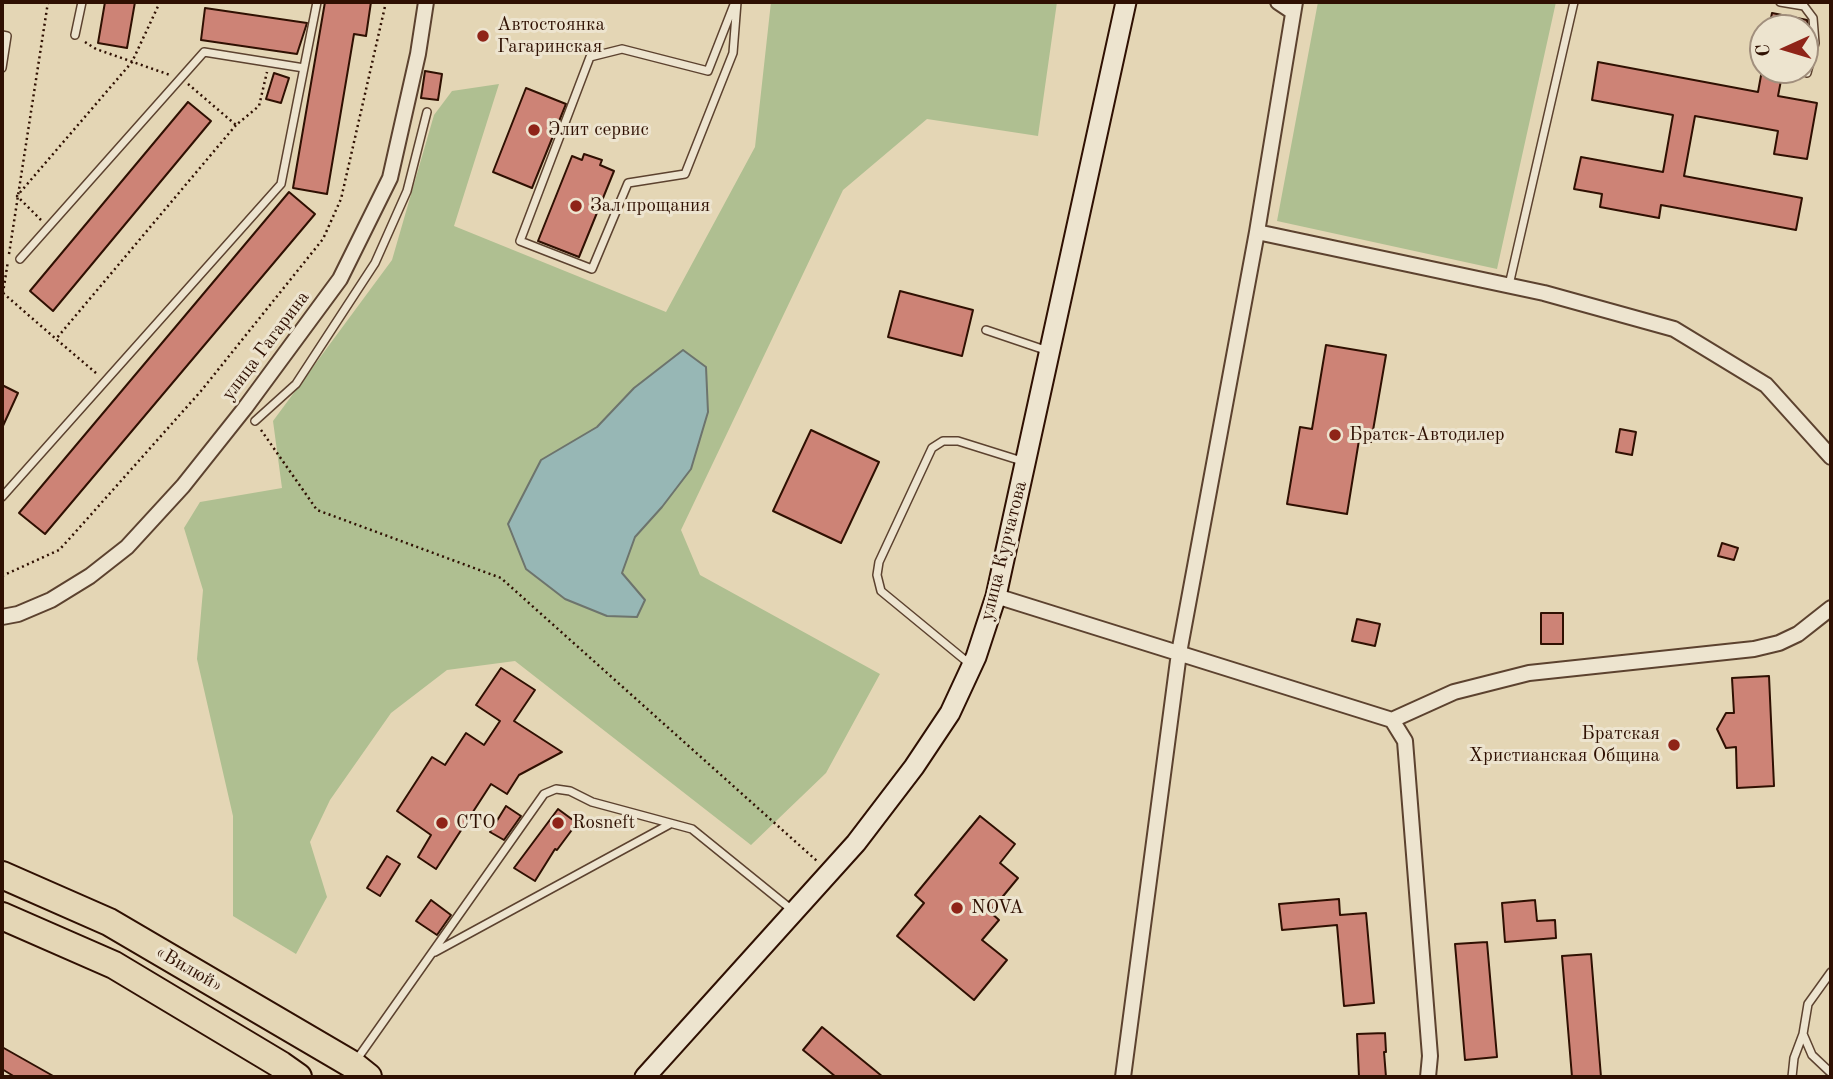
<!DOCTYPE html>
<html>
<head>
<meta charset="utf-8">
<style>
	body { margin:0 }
	#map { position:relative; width:1833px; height:1079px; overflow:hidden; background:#e4d6b5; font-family:"Old Standard TT",serif }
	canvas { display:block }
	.frame { position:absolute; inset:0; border:4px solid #2f1002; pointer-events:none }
	.north { position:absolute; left:1749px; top:14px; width:70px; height:70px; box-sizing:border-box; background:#ede4cf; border:2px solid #a18f7d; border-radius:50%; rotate:266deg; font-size:19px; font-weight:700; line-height:28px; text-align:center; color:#2f1002 }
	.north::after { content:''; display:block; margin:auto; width:24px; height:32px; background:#8f2418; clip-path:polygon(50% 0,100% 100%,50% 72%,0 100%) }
</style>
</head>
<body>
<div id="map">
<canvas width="1833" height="1079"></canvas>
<div class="frame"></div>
<div class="north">С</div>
</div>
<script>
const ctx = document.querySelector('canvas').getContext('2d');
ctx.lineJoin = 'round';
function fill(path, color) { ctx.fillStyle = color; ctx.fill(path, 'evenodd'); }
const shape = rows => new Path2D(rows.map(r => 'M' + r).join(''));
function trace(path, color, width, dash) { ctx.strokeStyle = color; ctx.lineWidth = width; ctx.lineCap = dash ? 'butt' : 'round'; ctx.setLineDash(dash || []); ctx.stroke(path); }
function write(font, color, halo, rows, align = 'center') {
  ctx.font = font + ' "Old Standard TT",serif'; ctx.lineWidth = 6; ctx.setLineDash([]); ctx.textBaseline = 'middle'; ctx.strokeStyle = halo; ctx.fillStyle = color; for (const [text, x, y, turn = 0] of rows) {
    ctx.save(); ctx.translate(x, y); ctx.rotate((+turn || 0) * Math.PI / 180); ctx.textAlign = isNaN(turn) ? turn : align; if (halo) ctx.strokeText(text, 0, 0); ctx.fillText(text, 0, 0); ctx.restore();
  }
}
const green = shape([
	[771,2,1057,2,1038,136,927,119,843,190,681,530,700,575,880,674,826,773,751,845,515,661,447,670,391,713,330,800,310,842,327,897,296,954,233,916,233,816,197,659,203,590,184,528,200,502,282,488,273,421,392,260,434,115,452,91,499,84,454,226,666,312,755,147],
	[1318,2,1556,2,1497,269,1277,221]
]);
const water = shape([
	[683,350,706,367,708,412,691,469,662,507,635,537,622,573,645,600,637,617,607,616,565,599,526,569,508,524,541,460,597,427,634,388,683,350]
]);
const building = shape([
	[105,2,135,2,127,48,98,43,105,2],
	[325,2,371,2,366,36,354,34,327,194,293,188,325,2],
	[205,8,307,23,297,54,201,40,205,8],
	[1772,13,1807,20,1808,28,1769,28,1772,13],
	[1598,62,1758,92,1762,70,1783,70,1778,96,1817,103,1807,159,1774,154,1778,131,1695,116,1684,176,1802,198,1796,230,1661,205,1659,218,1600,207,1602,194,1574,189,1581,157,1663,172,1673,115,1592,100,1598,62],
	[425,71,442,74,438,100,421,98,425,71],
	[274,73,289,78,281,103,266,99,274,73],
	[526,88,566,104,532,188,493,172,526,88],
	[188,102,211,121,53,311,30,291,188,102],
	[584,154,602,160,600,165,614,171,579,257,538,241,572,156,582,160,584,154],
	[289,192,315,214,45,534,19,513,289,192],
	[900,291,973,310,962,356,888,337,900,291],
	[1326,345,1386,355,1371,442,1359,440,1347,514,1287,504,1300,427,1312,429,1326,345],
	[2,385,18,393,2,428,2,385],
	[1620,429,1636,432,1632,455,1616,452,1620,429],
	[811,430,879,462,841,543,773,511,811,430],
	[1722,543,1738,548,1734,560,1718,556,1722,543],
	[1541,613,1563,613,1563,644,1541,644,1541,613],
	[1357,619,1380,624,1375,646,1352,641,1357,619],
	[501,668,535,690,514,721,562,752,519,775,507,794,491,784,436,869,418,857,431,835,397,811,432,757,445,765,466,733,484,745,500,721,476,705,501,668],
	[1769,676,1774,786,1737,788,1736,747,1726,748,1717,729,1726,713,1734,713,1732,678,1769,676],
	[506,806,521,816,504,840,490,832,506,806],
	[558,809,577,823,557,850,555,849,535,881,514,868,558,809],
	[980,816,1015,844,1000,863,1018,878,990,912,999,920,982,940,1007,960,974,1000,897,936,924,903,915,895,980,816],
	[387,856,400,864,380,896,367,888,387,856],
	[1339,899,1340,915,1366,913,1374,1003,1344,1006,1337,925,1282,930,1279,904,1339,899],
	[431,900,451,915,437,935,416,921,431,900],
	[1535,900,1537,921,1555,920,1556,938,1505,942,1502,903,1535,900],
	[1487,942,1497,1057,1465,1060,1455,944,1487,942],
	[1591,954,1601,1077,1572,1077,1562,956,1591,954],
	[822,1027,883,1077,836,1077,803,1050,822,1027],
	[1385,1033,1386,1052,1384,1052,1386,1077,1359,1077,1357,1034,1385,1033],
	[2,1047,55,1077,15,1077,2,1069,2,1047]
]);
const path = shape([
	[85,42,96,49,170,75],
	[188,84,236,125,259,106,267,72],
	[41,220,17,196,132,62,160,2],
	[9,254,48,2],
	[3,293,56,339],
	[2,299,8,261],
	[96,373,56,339,236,125],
	[261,430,317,510,501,578,817,861],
	[2,576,59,550,71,537,201,391,323,239,341,199,386,2]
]);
const lane = shape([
	[735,2,708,71,622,49,590,57,520,241,592,269,628,183,685,174,733,53,737,2],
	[1780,2,1804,6,1813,18,1815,43,1807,73],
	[2,35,7,36,2,68],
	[75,35,82,2],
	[20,259,204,52,304,68],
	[1509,285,1574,2],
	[986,330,1048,351],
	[255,421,296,384,375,263,407,191,427,112],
	[2,497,281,184,317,2],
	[971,665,881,591,877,575,879,562,932,448,943,441,958,441,1025,462],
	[435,952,670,824],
	[1831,972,1808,1004,1803,1034,1812,1055,1831,1073],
	[355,1062,544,794,556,789,570,791,592,802,692,829,792,910],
	[1792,1077,1794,1058,1803,1034]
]);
const street = shape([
	[1278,2,1293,12],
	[1257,232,1544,293,1674,329,1766,385,1831,457],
	[996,596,1392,720,1454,692,1529,673,1754,649,1779,643,1798,634,1831,608],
	[2,617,18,614,51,600,90,576,127,547,183,486,245,408,340,279,390,178,418,54,426,2],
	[1392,720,1405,741,1430,1056,1428,1077],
	[1123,1077,1179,653,1257,232,1295,2]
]);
const secondary = shape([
	[645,1077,856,843,914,767,950,713,976,657,996,596,1126,2]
]);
const highway = shape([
	[2,875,109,922,353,1065,368,1077],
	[2,916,114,965,281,1065,298,1077]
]);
const markers = [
	[483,36,7,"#8f2418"],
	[534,130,7,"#8f2418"],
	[576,206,7,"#8f2418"],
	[1335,435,7,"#8f2418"],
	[1674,745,7,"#8f2418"],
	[442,823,7,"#8f2418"],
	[558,823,7,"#8f2418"],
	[957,908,7,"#8f2418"]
];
const poiNames = [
	["Автостоянка",497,25],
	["Гагаринская",497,47],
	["Элит сервис",548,130],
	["Зал прощания",590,206],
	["Братск-Автодилер",1349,435],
	["Братская",1660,734,"right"],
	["Христианская Община",1660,756,"right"],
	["СТО",456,823],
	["Rosneft",572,823],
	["NOVA",971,908]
];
const streetNames = [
	["улица Гагарина",266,346,-53],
	["улица Курчатова",1004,551,-76],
	["«Вилюй»",189,969,30]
];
fill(green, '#afbf91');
fill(water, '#97b7b5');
trace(water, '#6d746d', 2);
fill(building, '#cd8376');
trace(building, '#2f1002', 2);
trace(lane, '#5c422f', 10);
trace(street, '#5c422f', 18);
trace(secondary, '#2f1002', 23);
trace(highway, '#2f1002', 30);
trace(path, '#2f1002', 2.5, [2, 3.5]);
trace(lane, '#ede4cf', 7);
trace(street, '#ede4cf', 14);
trace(secondary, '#ede4cf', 19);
trace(highway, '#e4d6b5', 26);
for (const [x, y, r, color] of markers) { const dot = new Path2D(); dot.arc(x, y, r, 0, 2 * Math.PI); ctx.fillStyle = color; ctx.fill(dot); trace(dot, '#ede4cf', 2.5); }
write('19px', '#2f1002', '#ede4cf', poiNames, 'left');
write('19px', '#2f1002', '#ede4cf', streetNames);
</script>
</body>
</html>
